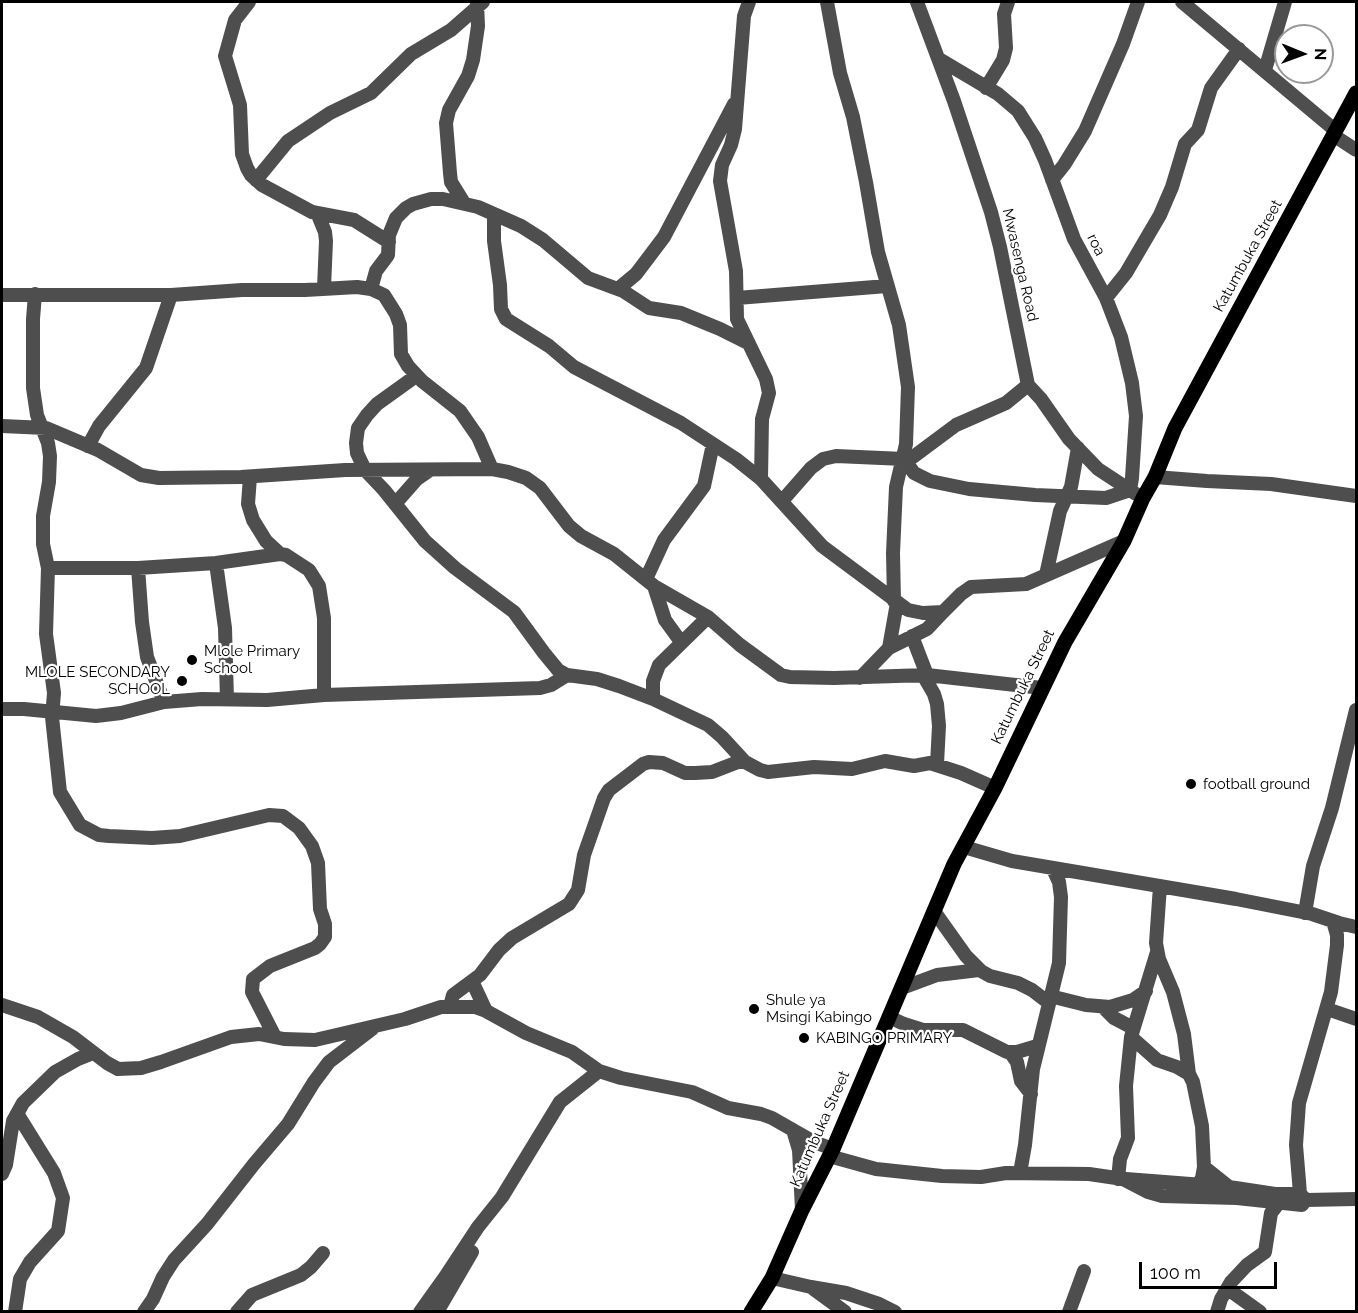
<!DOCTYPE html>
<html>
<head>
<meta charset="utf-8">
<style>
	body { margin:0 }
	#map { position:relative; width:1358px; height:1313px; overflow:hidden; background:#fff; font-family:Raleway,sans-serif }
	canvas { display:block }
	.frame { position:absolute; inset:0; border:3px solid #000; pointer-events:none }
	.north { position:absolute; left:1274px; top:24px; width:60px; height:60px; box-sizing:border-box; background:#fff; border:2px solid #999; border-radius:50%; rotate:91deg; font-size:16px; font-weight:700; line-height:24px; text-align:center; color:#000 }
	.north::after { content:''; display:block; margin:auto; width:21px; height:27px; background:#000; clip-path:polygon(50% 0,100% 100%,50% 72%,0 100%) }
	.scale { position:absolute; left:1139px; top:1262px; width:138px; height:27px; box-sizing:border-box; border:3px solid #000; border-top:0; padding-left:8px; font-size:18px; line-height:21px; white-space:nowrap; color:#000; -webkit-text-stroke:4px #fff; paint-order:stroke }
</style>
</head>
<body>
<div id="map">
<canvas width="1358" height="1313"></canvas>
<div class="frame"></div>
<div class="north">N</div>
<div class="scale">100 m</div>
</div>
<script>
const ctx = document.querySelector('canvas').getContext('2d');
ctx.lineJoin = 'round';
const shape = rows => new Path2D(rows.map(r => 'M' + r).join(''));
function trace(path, color, width, dash) { ctx.strokeStyle = color; ctx.lineWidth = width; ctx.lineCap = dash ? 'butt' : 'round'; ctx.setLineDash(dash || []); ctx.stroke(path); }
function write(font, color, halo, rows, align = 'center') {
  ctx.font = font + ' Raleway,sans-serif'; ctx.lineWidth = 4.5; ctx.setLineDash([]); ctx.textBaseline = 'middle'; ctx.strokeStyle = halo; ctx.fillStyle = color; for (const [text, x, y, turn = 0] of rows) {
    ctx.save(); ctx.translate(x, y); ctx.rotate((+turn || 0) * Math.PI / 180); ctx.textAlign = isNaN(turn) ? turn : align; if (halo) ctx.strokeText(text, 0, 0); ctx.fillText(text, 0, 0); ctx.restore();
  }
}
const minor = shape([
	[249,2,235,20,225,56,240,105,242,154,247,168,251,175,262,185,312,212,354,220,389,242],
	[749,2,744,16,735,129,731,145,722,165,720,181,736,271,737,319,766,379,769,393,762,419,761,479],
	[827,2,840,73,853,117,866,182,878,252,899,325,908,387,906,444,896,487,893,553,894,601],
	[917,2,954,101,991,212,1000,247,1028,385,1041,399,1069,439,1098,469,1136,494],
	[1182,2,1336,131],
	[1265,70,1285,2],
	[986,88,1003,60,1006,48,1004,14,1008,2],
	[1333,135,1356,150],
	[256,180,288,141,330,113,371,93,411,54,451,30,483,2],
	[1052,180,1064,165,1085,131,1123,44,1138,2],
	[464,203,451,182,450,173,446,123,449,110,468,76,473,60,478,26,477,2],
	[494,214,494,241,500,285,501,309,506,319,549,346,574,367,681,423,736,459,761,479,822,546,908,610,923,613,943,612,961,594,971,587,1026,584,1124,541],
	[318,215,325,232,326,241,324,288],
	[371,289,376,271,388,255,389,235,396,218,406,208,413,204,431,199,443,199,478,207,521,226,543,240,588,278,623,291,649,308,681,313,720,329,748,343],
	[618,289,636,274,664,237,734,104],
	[35,294,33,319,33,388,37,415,48,443,50,456,49,482,43,516,43,544,48,568,46,634,54,693,52,717,60,792,80,825,99,835,109,836,152,838,180,836,269,815,283,816,299,828,312,846,318,863,320,909,325,924,325,937,320,944,315,948,270,966,253,979,252,992,275,1037],
	[2,295,171,295,242,290,305,290,357,287,371,289,384,295,396,314,400,325,401,354,408,366,422,381,460,411,478,437,492,469],
	[737,298,887,286],
	[1106,298,1126,273,1160,215,1172,187,1185,144,1198,130,1211,88,1239,49],
	[416,376,377,404,367,415,358,428,356,443,357,453,365,470,384,490,425,541,455,568,514,612,544,653,558,670,567,675,597,679,619,686,653,699,708,725,722,737,745,762],
	[2,426,46,428,98,450,141,475,159,478,241,477,345,470,492,469,508,472,526,478,540,488,569,526,581,536,614,554,654,586,708,617,740,645,781,675,790,677,834,678,927,675,1042,688],
	[88,446,99,426,146,368,171,295],
	[904,459,914,473,930,481,969,489,1035,495,1106,498,1130,490,1132,478,1136,416,1132,383,1121,337,1106,298,1074,239,1045,160,1035,138,1018,111,998,94,939,59],
	[250,477,248,504,253,520,266,541,280,554],
	[1155,477,1207,481,1271,484,1356,496],
	[782,501,811,468,823,459,836,456,904,459,913,457,956,425,1006,403,1028,385],
	[395,504,417,479,430,470],
	[216,563,225,628,227,699],
	[48,568,138,568,216,563,280,554,286,555,309,570,319,586,324,618,324,695],
	[138,568,142,622,147,657,164,702],
	[1046,575,1060,511,1071,487,1078,448],
	[646,579,664,540,704,486,713,444],
	[654,586,665,620,681,642],
	[912,636,927,675],
	[889,648,897,603],
	[923,675,934,694,937,704,939,726,937,764],
	[860,678,889,648,927,629,943,612],
	[653,699,653,681,659,665,708,617],
	[2,709,24,709,96,716,121,713,164,702,202,699,267,700,324,695,540,688,551,685,567,675],
	[964,847,1012,861,1236,899,1312,914,1339,923,1356,927],
	[1160,886,1156,943,1159,959,1173,992,1184,1034,1189,1074,1193,1082,1202,1126,1204,1167,1202,1178,1192,1197],
	[934,911,966,956,981,971,990,976,1018,983,1032,990,1049,1003],
	[1305,913,1313,866,1332,808,1356,710],
	[472,981,486,1011],
	[902,988,937,975,979,970],
	[1050,996,1086,1005,1110,1007,1133,1000,1146,991],
	[2,1005,38,1017,73,1037,107,1063,118,1069,141,1068,161,1062,231,1037,259,1034,284,1039,315,1040,405,1019,441,1007,475,1007,486,1011,526,1033,572,1052,599,1071,621,1078,692,1092,728,1108,761,1114,772,1118,814,1142,833,1149],
	[450,1006,453,995,480,975,499,950,512,938,569,904,578,890,584,855,604,798,609,790,643,764,649,762,663,763,685,773,695,773,712,772,738,762,745,762,760,770,768,772,814,767,852,769,885,761,914,766,930,763,961,773,995,788],
	[1103,1007,1114,1018,1133,1028],
	[1327,1009,1356,1019],
	[889,1017,904,1024,923,1030,963,1030,1007,1052,1017,1052,1037,1046],
	[1131,1037,1157,1060,1177,1067,1189,1074],
	[1010,1052,1017,1062,1021,1081,1031,1094],
	[793,1130,799,1150,802,1210],
	[829,1156,876,1169,942,1176,981,1177,1006,1173,1089,1174,1123,1179,1148,1192,1162,1196,1237,1198,1302,1205,1306,1200,1356,1199],
	[1204,1167,1229,1187,1275,1194,1300,1194],
	[1020,1173,1025,1145,1033,1069,1059,963,1061,897,1059,882,1053,869],
	[2,1174,6,1165,13,1121,23,1103,55,1072,78,1059,93,1053],
	[1118,1179,1120,1159,1128,1138,1126,1086,1131,1037,1157,952],
	[1126,1179,1229,1187],
	[1306,1200,1300,1194,1299,1181,1296,1145,1299,1103,1331,992,1337,945,1337,935,1333,921],
	[772,1278,811,1287,845,1312],
	[811,1287,846,1293,879,1304,895,1312],
	[1228,1289,1260,1312],
	[15,1312,20,1279,30,1262,58,1231,63,1198,54,1173,18,1115],
	[144,1312,153,1299,163,1277,174,1260,207,1224,254,1164,288,1124,314,1082,329,1062,372,1029],
	[237,1312,252,1295,301,1275,311,1267,323,1253],
	[420,1312,445,1277,478,1227,502,1197,560,1102,599,1071],
	[437,1312,472,1252],
	[1069,1312,1084,1271],
	[1217,1312,1221,1299,1231,1282,1247,1265,1265,1252,1271,1213,1278,1204]
]);
const major = shape([
	[751,1312,772,1278,802,1210,833,1149,954,864,995,788,1065,642,1124,541,1143,498,1155,477,1175,428,1356,93]
]);
const markers = [
	[192,660,6,"#000"],
	[182,681,6,"#000"],
	[1191,784,6,"#000"],
	[754,1009,6,"#000"],
	[804,1038,6,"#000"]
];
const streetNames = [
	["roa",1096,245,64],
	["Katumbuka Street",1248,256,-61],
	["Mwasenga Road",1020,265,77],
	["Katumbuka Street",1023,687,-64],
	["Katumbuka Street",820,1129,-66]
];
const poiNames = [
	["Mlole Primary",204,651],
	["School",204,668],
	["MLOLE SECONDARY",170,672,"right"],
	["SCHOOL",170,689,"right"],
	["football ground",1203,784],
	["Shule ya",766,1000],
	["Msingi Kabingo",766,1017],
	["KABINGO PRIMARY",816,1038]
];
trace(minor, '#4e4e4e', 14);
trace(major, '#000', 15);
for (const [x, y, r, color] of markers) { const dot = new Path2D(); dot.arc(x, y, r, 0, 2 * Math.PI); ctx.fillStyle = color; ctx.fill(dot); trace(dot, '#fff', 2); }
write('15px', '#000', '#fff', streetNames);
write('15px', '#000', '#fff', poiNames, 'left');
</script>
</body>
</html>
